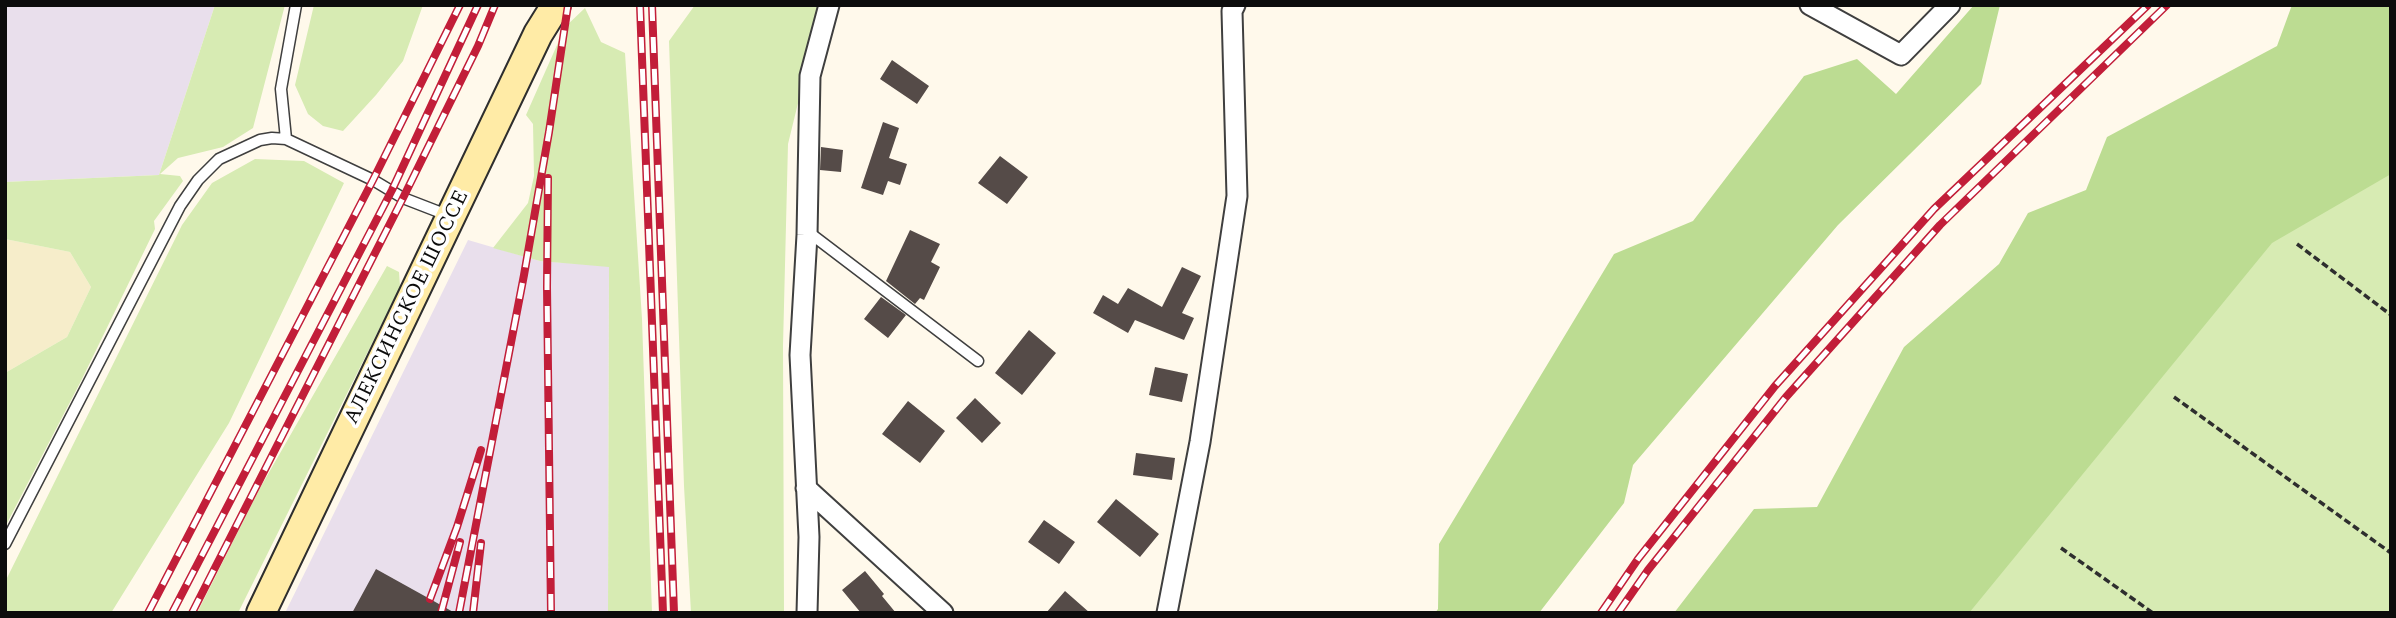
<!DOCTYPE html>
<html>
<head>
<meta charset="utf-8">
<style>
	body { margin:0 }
	#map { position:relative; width:2396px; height:618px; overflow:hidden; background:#fff9eb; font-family:Spectral,serif }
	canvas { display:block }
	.frame { position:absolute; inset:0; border:7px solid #0c0c0c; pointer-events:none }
</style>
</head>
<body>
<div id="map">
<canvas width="2396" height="618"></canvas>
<div class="frame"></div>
</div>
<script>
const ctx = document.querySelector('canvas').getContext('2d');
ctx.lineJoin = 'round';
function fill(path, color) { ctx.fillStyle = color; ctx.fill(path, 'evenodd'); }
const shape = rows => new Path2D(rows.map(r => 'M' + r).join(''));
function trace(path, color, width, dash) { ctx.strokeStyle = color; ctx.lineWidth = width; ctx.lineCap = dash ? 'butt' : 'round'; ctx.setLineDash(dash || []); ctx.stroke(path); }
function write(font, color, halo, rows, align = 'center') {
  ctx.font = font + ' Spectral,serif'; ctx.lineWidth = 7; ctx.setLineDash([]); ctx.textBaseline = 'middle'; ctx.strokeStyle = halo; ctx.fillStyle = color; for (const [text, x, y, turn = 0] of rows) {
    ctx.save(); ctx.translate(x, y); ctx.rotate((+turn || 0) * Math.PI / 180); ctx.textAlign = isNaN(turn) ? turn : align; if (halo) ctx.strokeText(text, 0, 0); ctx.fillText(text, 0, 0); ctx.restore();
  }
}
const industrial = shape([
	[5,5,215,5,159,175,5,182],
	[468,240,540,261,609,266,608,613,285,613]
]);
const farmland = shape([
	[5,239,70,252,91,287,67,337,5,373]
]);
const green = shape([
	[215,5,285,5,253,128,223,147,178,158,160,174,180,176,183,181,154,221,155,229,81,381,5,527,5,373,67,337,91,287,70,252,5,239,5,182,159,175],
	[314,5,423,5,403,61,376,95,343,131,323,126,308,114,295,85],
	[695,5,822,5,788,144,783,346,784,613,691,613,684,486,669,41],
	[585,8,601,42,625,53,642,319,652,613,608,613,609,267,540,261,493,248,528,203,534,176,533,124,526,115,565,27],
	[2391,142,2391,613,1954,613,2257,224],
	[255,159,304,161,344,183,229,423,111,613,5,613,5,582,182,225,212,183],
	[387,266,399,272,400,287,238,613,197,613,259,490]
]);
const forest = shape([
	[1974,5,2000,5,1981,84,1838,225,1633,465,1624,503,1539,613,1435,613,1438,609,1439,544,1614,254,1693,221,1804,76,1857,59,1896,94],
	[2292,5,2391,5,2391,174,2272,243,1969,613,1674,613,1754,509,1817,507,1904,347,1999,264,2028,213,2086,190,2107,137,2277,46]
]);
const building = shape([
	[892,60,929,86,917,104,880,79],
	[883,122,899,128,889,158,907,164,900,185,888,181,883,195,861,188],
	[821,147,843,150,841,172,820,170],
	[1000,156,1028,177,1007,204,978,183],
	[910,230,940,244,931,262,940,267,924,300,920,298,915,304,886,281],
	[1182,267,1201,276,1182,313,1194,318,1184,340,1135,320,1128,333,1093,313,1103,295,1118,304,1128,288,1162,307],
	[881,297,906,315,888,338,864,319],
	[1029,330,1056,353,1022,395,995,373],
	[1155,367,1188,374,1182,402,1149,395],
	[975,398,1001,423,982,443,956,418],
	[908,401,945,431,920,463,882,434],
	[1136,453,1175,458,1172,480,1133,475],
	[1116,499,1159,534,1140,557,1097,522],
	[1044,520,1075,542,1059,564,1028,542],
	[376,569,430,599,455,613,352,613],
	[865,571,884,594,882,596,896,613,861,613,842,590],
	[1065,591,1090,613,1046,613]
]);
const path = shape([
	[2297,244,2391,315],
	[2174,397,2391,553],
	[2061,548,2153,613]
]);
const lane = shape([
	[286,139,281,89,296,5],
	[807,231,978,361],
	[5,544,180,206,198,180,219,159,260,140,272,138,286,139,373,180,403,198,447,215]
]);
const street = shape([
	[1810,5,1901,55,1950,5],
	[806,488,943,613],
	[807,613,809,537,800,355,807,235,810,76,829,5],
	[1167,613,1200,442,1237,196,1232,11,1235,5]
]);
const secondary = shape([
	[261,613,538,34,556,5]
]);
const rail = shape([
	[640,5,663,613],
	[652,5,674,613],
	[548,178,547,287,551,613],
	[430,599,457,527,481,450],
	[148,613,373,180,460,5],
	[172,613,392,190,478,5],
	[192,613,403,198,478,46,495,5],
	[441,613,460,542],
	[459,613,524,275,549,132,568,5],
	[473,613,481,543],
	[1601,613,1638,559,1775,386,1934,209,2148,5],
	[1618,613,1648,570,1786,397,1940,225,2167,5]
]);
const streetNames = [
	["АЛЕКСИНСКОЕ ШОССЕ",408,308,-64]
];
fill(industrial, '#e9dfec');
fill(farmland, '#f6edca');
fill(green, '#d7ebb3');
fill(forest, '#bcdc92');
fill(building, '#554b48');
trace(lane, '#3f3f3f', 13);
trace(street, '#3f3f3f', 23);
trace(secondary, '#2e2e2e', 32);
trace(path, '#2e2e2e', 3.5, [7, 3.5]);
trace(lane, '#fff', 10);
trace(street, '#fff', 19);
trace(secondary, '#ffeba6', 28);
trace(rail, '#c21e39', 8);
trace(rail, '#fff', 5, [16]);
write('21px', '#0c0c0c', '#fff', streetNames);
</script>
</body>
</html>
